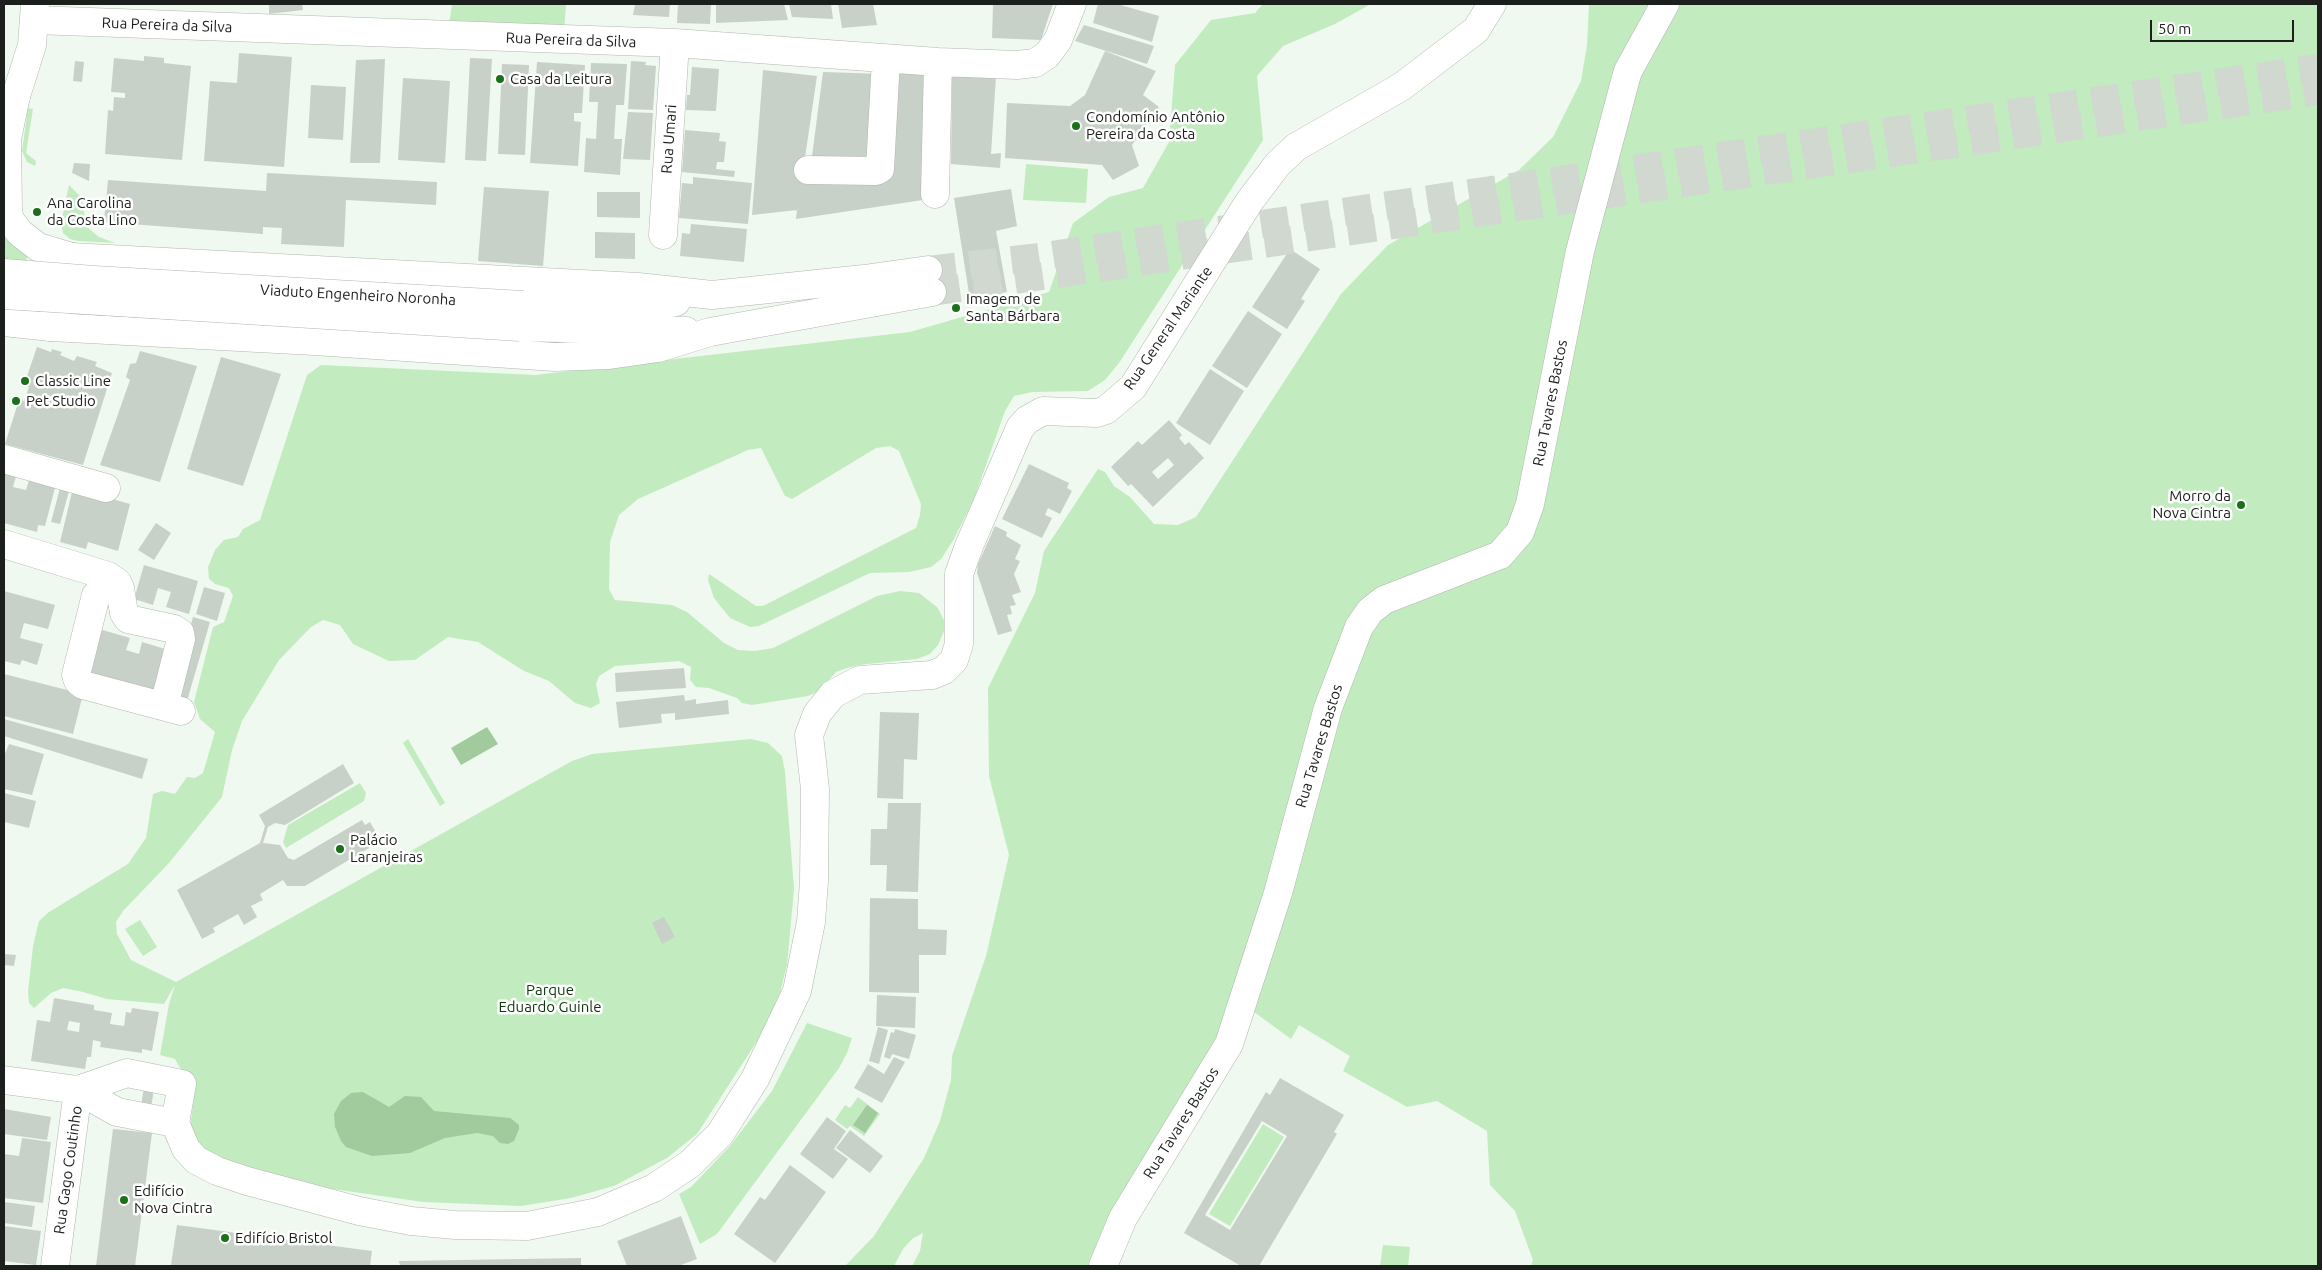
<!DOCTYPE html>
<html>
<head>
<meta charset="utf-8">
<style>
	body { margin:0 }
	#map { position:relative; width:2322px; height:1270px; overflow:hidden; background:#f0f9ef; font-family:Ubuntu,sans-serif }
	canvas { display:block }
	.frame { position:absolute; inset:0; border:5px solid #1c201c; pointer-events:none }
	.scale { position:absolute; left:2150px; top:20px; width:144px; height:22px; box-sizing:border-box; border:2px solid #1c201c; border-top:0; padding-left:6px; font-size:15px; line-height:18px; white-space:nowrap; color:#1c201c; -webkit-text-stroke:4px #fff; paint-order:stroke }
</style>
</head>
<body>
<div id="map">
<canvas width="2322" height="1270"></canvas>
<div class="frame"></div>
<div class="scale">50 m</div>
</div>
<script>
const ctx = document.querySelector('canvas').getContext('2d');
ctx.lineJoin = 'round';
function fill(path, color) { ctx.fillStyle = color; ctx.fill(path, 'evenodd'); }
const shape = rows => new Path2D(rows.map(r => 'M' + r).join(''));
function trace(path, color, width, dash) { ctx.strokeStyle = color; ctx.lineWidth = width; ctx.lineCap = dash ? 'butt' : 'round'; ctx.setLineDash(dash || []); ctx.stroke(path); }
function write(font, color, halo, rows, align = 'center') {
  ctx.font = font + ' Ubuntu,sans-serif'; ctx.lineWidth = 5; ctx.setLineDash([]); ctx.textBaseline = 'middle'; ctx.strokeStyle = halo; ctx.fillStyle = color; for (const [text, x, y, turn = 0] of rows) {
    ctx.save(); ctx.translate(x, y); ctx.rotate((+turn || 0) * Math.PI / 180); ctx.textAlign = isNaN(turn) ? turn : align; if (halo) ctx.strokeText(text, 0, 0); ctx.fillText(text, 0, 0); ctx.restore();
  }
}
const green = shape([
	[452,4,566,4,564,34,448,31],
	[1263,4,1371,4,1335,24,1283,46,1257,76,1263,140,1119,363,1105,380,1088,391,1033,392,1014,396,1005,411,974,499,954,539,941,559,931,567,909,572,870,573,759,626,750,627,730,618,714,598,708,580,709,574,756,606,763,606,916,528,920,515,921,504,899,451,890,446,876,448,792,499,785,496,761,448,748,450,638,499,619,515,610,542,609,589,615,600,672,605,687,612,724,643,738,650,755,651,773,648,877,596,900,591,919,593,937,607,944,620,944,631,938,645,930,654,917,659,858,665,844,669,836,672,819,691,808,696,752,705,742,703,737,698,709,688,696,687,690,680,691,667,679,661,615,666,599,676,596,684,600,703,591,708,575,703,549,681,524,671,478,642,448,637,415,660,389,661,353,644,340,625,323,620,311,627,279,660,242,721,232,750,222,797,169,863,123,911,116,922,117,934,131,960,176,982,572,761,592,754,751,739,768,743,782,756,785,772,794,889,787,965,780,993,763,1032,697,1134,667,1158,614,1186,571,1198,521,1206,423,1202,326,1188,255,1174,205,1156,189,1135,196,1081,185,1077,175,1059,160,1055,169,1004,175,985,164,1004,107,999,83,992,63,988,51,993,34,1008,29,1003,28,992,33,946,39,921,49,912,128,864,146,838,153,794,162,791,175,794,187,777,195,778,203,773,215,732,200,719,194,702,213,627,224,622,233,596,229,588,215,584,209,579,208,567,215,550,224,540,238,537,243,529,260,520,307,375,321,365,535,375,910,332,1049,292,1073,223,1109,197,1143,188,1169,142,1175,65,1211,20,1255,13],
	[1589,4,2318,4,2318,1266,1531,1266,1533,1260,1515,1211,1490,1185,1487,1131,1437,1101,1407,1107,1343,1071,1350,1056,1299,1025,1291,1039,1254,1012,1238,1006,1096,1260,1088,1266,912,1266,920,1251,923,1233,912,1239,903,1249,894,1266,845,1266,874,1236,924,1158,940,1121,951,1080,952,1056,986,956,1009,855,989,776,988,688,1035,593,1044,551,1098,469,1105,472,1114,486,1130,497,1154,524,1178,525,1196,517,1341,294,1388,245,1519,170,1553,137,1581,81,1587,45],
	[28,108,33,109,26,153,36,161,35,166,27,162,22,151],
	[1026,164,1088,169,1086,203,1023,200],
	[69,185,82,198,86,226,99,237,115,243,78,241,70,239,63,233,61,223],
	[4,228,28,256,23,267,4,282],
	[408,739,445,803,440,806,403,743],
	[360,783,366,793,364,801,286,848,283,842,288,825],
	[140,920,157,947,143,956,125,929],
	[807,1023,852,1038,847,1053,839,1068,717,1234,700,1244,679,1194,691,1187,730,1146,772,1091],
	[858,1097,880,1114,864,1136,850,1126,847,1129,835,1120,845,1105,850,1108],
	[1263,1124,1284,1137,1230,1226,1209,1214],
	[1383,1245,1410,1247,1408,1266,1380,1266]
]);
const water = shape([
	[487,727,498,744,461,765,451,748],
	[363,1092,389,1107,405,1096,421,1097,434,1111,510,1118,519,1125,519,1129,514,1141,508,1144,500,1143,493,1136,477,1133,445,1138,410,1153,372,1156,346,1147,341,1141,335,1127,334,1114,341,1101,351,1093],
	[867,1105,878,1113,865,1133,853,1125]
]);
const building = shape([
	[269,4,302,4,303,10,269,14],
	[635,4,670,4,669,17,633,15],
	[678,4,711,4,710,24,677,23],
	[716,4,784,4,788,20,716,23],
	[789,4,831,4,833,19,792,17],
	[838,4,873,4,877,25,842,28],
	[993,4,1053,4,1041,40,992,38],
	[1098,4,1117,4,1159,16,1152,42,1093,23],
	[1084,25,1154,46,1147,64,1075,41],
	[1105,51,1156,71,1143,95,1159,107,1132,145,1139,166,1113,180,1102,165,1005,158,1007,103,1070,106,1085,95],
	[239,53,292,57,284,167,204,161,210,81,237,83],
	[144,56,164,58,164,63,191,66,182,160,105,154,108,110,113,111,114,97,125,98,125,93,111,92,114,58,144,61],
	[470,58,492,59,486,161,465,160],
	[385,59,380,163,350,163,356,60],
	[75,61,84,62,82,82,73,81],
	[631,61,646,62,645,65,656,66,653,110,628,109],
	[537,62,585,65,582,113,574,113,574,121,581,122,578,166,530,163],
	[591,63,627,64,624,105,616,105,614,139,622,139,620,175,584,172,586,138,596,139,598,102,589,102],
	[502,64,529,65,525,155,498,154],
	[692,67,719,69,716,111,686,110,687,95,690,95],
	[886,69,927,69,923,200,796,219,798,200,797,210,752,215,763,70,817,76,802,178,884,176],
	[823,72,883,74,879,167,811,164],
	[952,73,996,76,991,154,1001,153,1000,168,951,164],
	[403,78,450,81,445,163,398,160],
	[311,85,346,87,343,140,308,138],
	[628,112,653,113,650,160,623,159],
	[685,130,720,133,719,141,726,142,724,162,717,162,716,169,735,171,734,177,682,172],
	[74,163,90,164,89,181,72,173],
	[267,173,437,182,436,205,346,200,344,247,281,244,282,228,263,227,263,234,104,222,108,180,266,191],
	[693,177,752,183,748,224,679,218,682,183,693,184],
	[484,187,549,191,543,266,478,261],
	[1011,189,1017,226,996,231,1007,292,970,300,954,198],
	[597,192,640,192,640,218,597,217],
	[691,224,747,229,744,262,680,256,682,233,690,234],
	[595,232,635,233,635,259,595,258],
	[1290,249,1320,269,1301,299,1305,301,1287,329,1252,307],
	[1248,311,1282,334,1247,388,1212,366],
	[37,347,51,352,52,349,62,352,60,355,74,361,77,356,97,362,95,366,112,373,83,465,5,444,19,400,24,401,29,387,24,385],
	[140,351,197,366,160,482,100,465,130,380,126,377,130,364,136,363],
	[221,357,281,374,243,486,187,469],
	[1210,369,1244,391,1210,445,1176,423],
	[1169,420,1182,435,1179,438,1185,445,1189,442,1204,458,1153,507,1131,484,1128,486,1111,467,1138,441,1142,445],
	[1168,458,1174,465,1158,479,1152,472],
	[1029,464,1069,483,1067,488,1072,491,1060,514,1048,508,1045,515,1052,518,1042,538,1002,519],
	[4,470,17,473,13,487,26,490,30,477,56,484,45,526,38,525,37,532,4,523],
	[60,488,69,491,60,524,51,522],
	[73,488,130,504,118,551,88,542,86,549,60,542],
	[156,523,171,533,154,560,138,550],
	[995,526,1007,532,1006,536,1021,545,1015,559,1020,561,1014,574,1021,592,1012,595,1016,605,1010,606,1012,614,1007,615,1012,631,998,635,977,573,978,564],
	[144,565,198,581,189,614,166,607,171,592,158,588,153,605,134,599],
	[204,587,225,593,217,621,196,614],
	[4,591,55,605,48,629,24,623,20,638,43,644,37,665,22,660,20,665,4,661],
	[193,617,210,622,187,701,171,696],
	[99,629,130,638,126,650,139,654,142,642,172,651,158,699,85,678],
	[684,668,686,688,616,692,615,673],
	[4,674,83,694,73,734,4,716],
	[684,695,685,701,696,699,696,704,728,700,729,714,675,720,675,713,661,714,662,723,619,728,616,702],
	[880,712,919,713,917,760,904,759,903,799,877,798],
	[4,719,148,759,142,779,4,736],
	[9,744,44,754,32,795,4,789,4,756],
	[343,764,354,783,285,825,275,823,268,827,263,843,280,845,288,858,294,860,362,820,365,825,370,822,381,841,305,886,287,886,283,880,260,894,263,900,251,906,257,917,244,925,238,914,213,928,215,932,202,939,177,890,260,843,265,826,259,815],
	[4,793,36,801,29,828,4,822],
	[888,803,921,803,918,892,886,891,887,865,870,865,871,829,887,829],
	[870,898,918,899,918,929,947,930,946,955,919,955,919,993,869,992],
	[664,917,675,937,662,944,652,923],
	[4,954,16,955,14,966,4,965],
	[877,995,916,997,915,1028,876,1026],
	[54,998,94,1005,94,1010,112,1013,110,1024,124,1026,126,1012,131,1013,132,1008,159,1012,152,1051,142,1049,142,1053,100,1047,101,1042,93,1040,91,1057,87,1057,85,1069,31,1061,37,1020,50,1022],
	[69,1021,80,1023,79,1032,67,1030],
	[878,1027,888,1030,879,1064,869,1061],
	[895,1029,916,1035,909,1059,892,1054,890,1059,884,1057,891,1032,894,1033],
	[894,1057,905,1062,882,1103,854,1088,868,1064,884,1074],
	[1280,1078,1344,1115,1334,1132,1337,1134,1259,1266,1241,1266,1184,1233,1266,1092,1270,1095],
	[1262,1121,1287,1136,1230,1230,1205,1215],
	[145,1081,155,1083,150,1114,140,1112],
	[4,1109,51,1117,47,1140,4,1134],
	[827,1117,846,1131,834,1149,848,1159,833,1179,800,1154],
	[113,1129,152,1133,135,1266,96,1266],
	[850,1130,883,1156,870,1173,836,1148],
	[22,1138,51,1142,43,1203,4,1198,4,1154,19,1156],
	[790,1165,826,1192,775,1263,734,1234,760,1197,765,1200],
	[4,1202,35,1206,32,1227,4,1223],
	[681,1216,697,1259,678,1266,627,1266,617,1241],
	[177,1225,372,1251,370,1266,171,1265],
	[4,1226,41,1231,36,1265,4,1261],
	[581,1258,581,1266,400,1266,399,1261]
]);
const majorTunnel = shape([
	[928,270,1031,258,2318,68],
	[932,292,2318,91]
]);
const minor = shape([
	[35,20,675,43,938,62,1017,65,1035,63,1047,55,1058,40,1072,4],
	[808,170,876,171,880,169,886,59],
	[935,194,938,62],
	[663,235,675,43],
	[4,322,51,327,71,257,38,247,20,233,10,220,8,211,7,139,16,96],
	[4,459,106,488],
	[4,544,108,576,117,582,120,588,124,613,128,619,174,629,180,633,181,639,164,706],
	[96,595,76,675,78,681,83,685,181,711],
	[4,1080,78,1090,117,1112,175,1123,182,1084,127,1073,78,1090],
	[175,1123,186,1149,196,1160,217,1171,247,1181,359,1211,411,1221,455,1225,527,1226,598,1212,654,1188,690,1164,720,1134,755,1079,797,991,811,922,814,881,815,789,809,735,817,714,833,694,860,680,932,675,944,670,954,660,959,644,959,574,969,546,1020,428,1027,420,1043,411,1097,413,1106,410,1133,387,1249,202,1277,165,1296,147,1401,87,1476,30,1492,4],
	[55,1266,78,1090],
	[1103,1266,1123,1218,1229,1044,1278,893,1328,708,1359,627,1370,611,1384,600,1500,555,1520,532,1530,504,1580,251,1624,85,1628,71,1665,4]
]);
const major = shape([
	[4,120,16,96,32,45,35,4],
	[71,257,638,287,712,295,864,279,928,270],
	[523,305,628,308,676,302],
	[51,327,314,341,555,357,609,355,658,348,710,332,932,292],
	[520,327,686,331]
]);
const majorBridge = shape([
	[4,273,94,280,523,305],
	[4,295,520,327]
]);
const markers = [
	[500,79,5,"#1b701a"],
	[1076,126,5,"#1b701a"],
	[37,212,5,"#1b701a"],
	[956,308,5,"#1b701a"],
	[25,381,5,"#1b701a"],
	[16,401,5,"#1b701a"],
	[2241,505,5,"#1b701a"],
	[340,849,5,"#1b701a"],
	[124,1200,5,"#1b701a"],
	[225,1238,5,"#1b701a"]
];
const streetNames = [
	["Rua Pereira da Silva",167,25,2],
	["Rua Pereira da Silva",571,40,2],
	["Rua Umari",669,139,-86],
	["Viaduto Engenheiro Noronha",358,295,3],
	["Rua General Mariante",1168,328,-56],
	["Rua Tavares Bastos",1550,403,-79],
	["Rua Tavares Bastos",1319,746,-73],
	["Rua Tavares Bastos",1181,1123,-58],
	["Rua Gago Coutinho",68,1170,-82]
];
const poiNames = [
	["Casa da Leitura",510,79],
	["Condomínio Antônio",1086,117],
	["Pereira da Costa",1086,134],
	["Ana Carolina",47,203],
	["da Costa Lino",47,220],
	["Imagem de",966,299],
	["Santa Bárbara",966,316],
	["Classic Line",35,381],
	["Pet Studio",26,401],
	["Morro da",2231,496,"right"],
	["Nova Cintra",2231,513,"right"],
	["Palácio",350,840],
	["Laranjeiras",350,857],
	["Edifício",134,1191],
	["Nova Cintra",134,1208],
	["Edifício Bristol",235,1238]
];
const parkNames = [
	["Parque",550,990],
	["Eduardo Guinle",550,1007]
];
fill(green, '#c2ebbf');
fill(water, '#a1ca9d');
fill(building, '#c8d1c7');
trace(majorTunnel, '#d0d8cf', 28, [28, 14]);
trace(minor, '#b0b8af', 29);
trace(major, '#b0b8af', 29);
trace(minor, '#fff', 28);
trace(major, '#fff', 28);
trace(majorBridge, '#b0b8af', 29, []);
trace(majorBridge, '#fff', 28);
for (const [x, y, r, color] of markers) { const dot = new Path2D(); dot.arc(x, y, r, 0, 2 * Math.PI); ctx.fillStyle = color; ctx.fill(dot); trace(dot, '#fff', 2); }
write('15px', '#1c201c', '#fff', streetNames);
write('15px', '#1c201c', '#fff', poiNames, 'left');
write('15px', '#0c370b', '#fff', parkNames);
</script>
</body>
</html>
